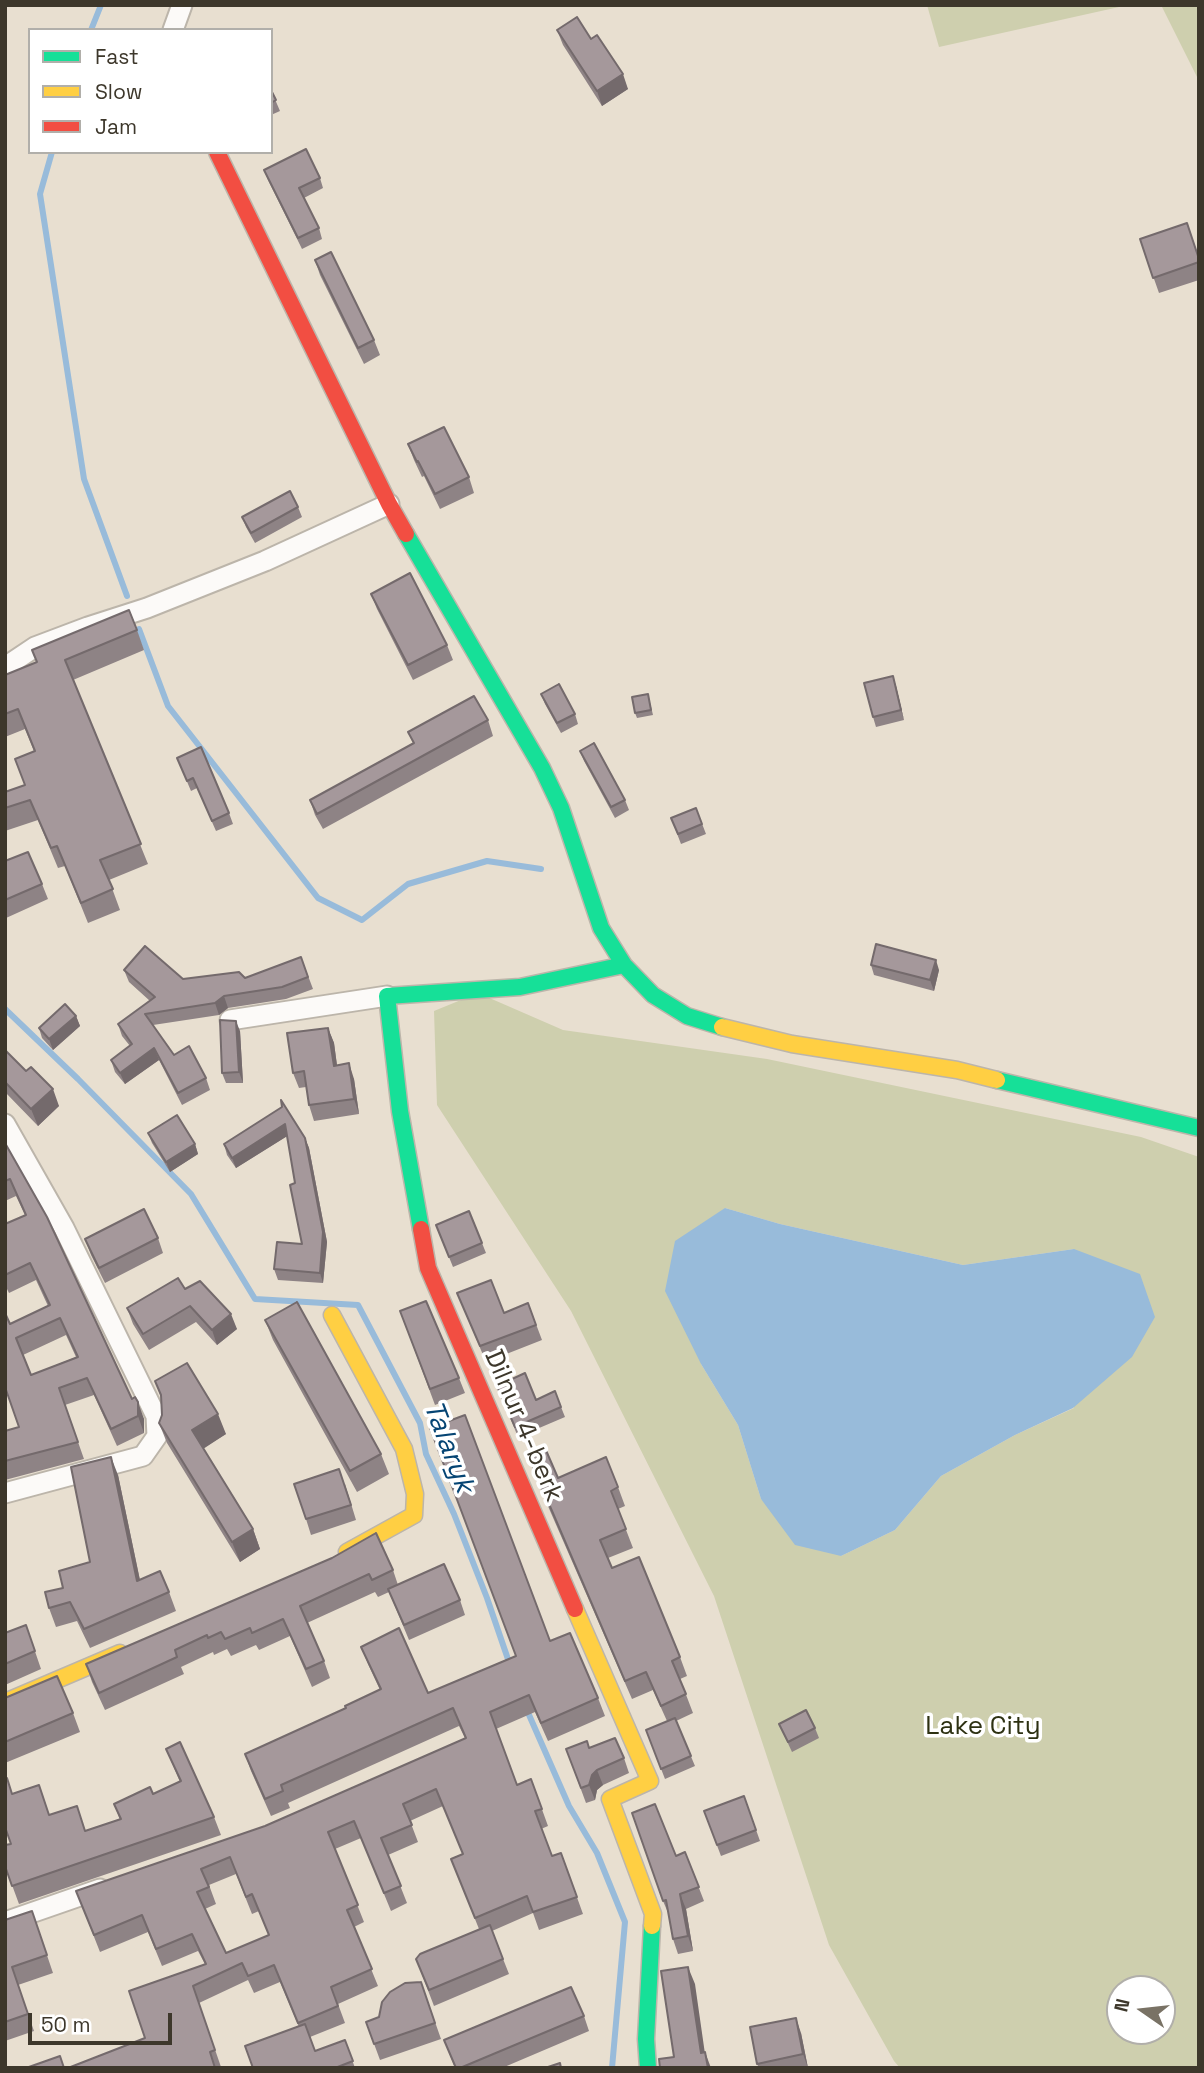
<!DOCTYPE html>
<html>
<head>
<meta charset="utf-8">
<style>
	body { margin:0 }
	#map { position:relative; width:1204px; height:2073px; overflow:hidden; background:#e8dfd0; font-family:"Space Grotesk",sans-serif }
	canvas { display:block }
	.frame { position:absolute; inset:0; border:7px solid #3d372b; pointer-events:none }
	.legend { position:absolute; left:28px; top:28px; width:245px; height:126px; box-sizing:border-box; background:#fff; border:2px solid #b1afaa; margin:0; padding:9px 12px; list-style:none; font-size:21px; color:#3d372b }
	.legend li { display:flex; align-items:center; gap:14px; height:35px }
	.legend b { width:35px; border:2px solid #b1afaa }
	.north { position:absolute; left:1106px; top:1975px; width:70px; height:70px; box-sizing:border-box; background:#fff; border:2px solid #b1afaa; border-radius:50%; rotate:284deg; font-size:19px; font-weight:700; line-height:28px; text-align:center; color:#3d372b }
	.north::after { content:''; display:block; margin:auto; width:24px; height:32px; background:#797265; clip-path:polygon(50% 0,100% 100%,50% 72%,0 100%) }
	.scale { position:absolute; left:28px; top:2013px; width:144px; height:32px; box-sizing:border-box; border:4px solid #3d372b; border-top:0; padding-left:9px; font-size:21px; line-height:24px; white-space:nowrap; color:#3d372b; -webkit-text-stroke:5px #fff; paint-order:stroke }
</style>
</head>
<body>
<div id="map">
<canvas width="1204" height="2073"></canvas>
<div class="frame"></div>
<ul class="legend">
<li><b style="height:9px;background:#16e098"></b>Fast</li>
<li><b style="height:9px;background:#ffcf43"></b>Slow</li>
<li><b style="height:9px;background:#f24e42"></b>Jam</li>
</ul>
<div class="north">N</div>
<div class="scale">50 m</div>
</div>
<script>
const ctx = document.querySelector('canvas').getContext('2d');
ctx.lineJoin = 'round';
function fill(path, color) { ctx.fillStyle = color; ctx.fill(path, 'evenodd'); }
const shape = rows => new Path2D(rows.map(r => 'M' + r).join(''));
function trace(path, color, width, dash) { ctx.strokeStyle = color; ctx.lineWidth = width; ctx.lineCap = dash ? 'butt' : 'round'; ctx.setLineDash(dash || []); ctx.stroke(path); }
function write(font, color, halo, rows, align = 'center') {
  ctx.font = font + ' "Space Grotesk",sans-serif'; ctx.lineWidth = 7; ctx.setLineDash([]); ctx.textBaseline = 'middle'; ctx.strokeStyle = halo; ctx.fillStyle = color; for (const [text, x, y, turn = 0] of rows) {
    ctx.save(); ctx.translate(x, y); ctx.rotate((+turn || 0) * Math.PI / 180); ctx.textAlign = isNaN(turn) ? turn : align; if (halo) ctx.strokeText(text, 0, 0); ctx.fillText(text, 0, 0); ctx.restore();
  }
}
const green = shape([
	[927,5,1128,5,939,47],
	[1161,5,1199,5,1199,81],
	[478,993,563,1030,767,1059,1141,1137,1199,1157,1199,2068,900,2068,894,2061,829,1945,714,1596,571,1311,437,1105,434,1011],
	[725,1208,780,1224,963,1265,1074,1249,1074,1408,1015,1435,941,1476,895,1530,841,1556,761,1499,738,1425,701,1364],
	[1120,1989,1162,1989,1162,2031,1120,2031]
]);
const water = shape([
	[725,1208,780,1224,963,1265,1074,1249,1140,1274,1155,1317,1132,1357,1073,1408,1015,1435,941,1476,895,1530,841,1556,795,1545,761,1499,738,1425,701,1364,665,1291,675,1241]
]);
const stream = shape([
	[91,30,101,5],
	[52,152,40,194,84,479,127,596],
	[139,629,168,706,318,898,362,920,408,884,487,861,541,869],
	[5,1009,78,1079,191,1194,255,1299,358,1305,420,1423,426,1454,454,1514,487,1598,511,1668],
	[526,1708,569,1806,597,1853,625,1922,612,2068]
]);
const street = shape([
	[173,30,182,5],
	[5,667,35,647,88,627,147,608,265,561,389,504],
	[230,1020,387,996],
	[5,1124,64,1228,156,1416,157,1436,143,1456,5,1493],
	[5,1922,100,1889]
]);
const fast = shape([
	[406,534,542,768,561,808,601,928,624,965,653,995,687,1016,722,1027],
	[997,1080,1199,1128],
	[421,1229,400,1111,387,996,520,987,624,965],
	[648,2068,646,2039,652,1926]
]);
const slow = shape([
	[722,1027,792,1044,957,1070,997,1080],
	[332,1315,404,1449,415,1494,414,1515,347,1552],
	[575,1609,650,1781,610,1799,653,1914,652,1926],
	[5,1702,120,1653]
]);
const jam = shape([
	[217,152,389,504,406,534],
	[421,1229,428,1268,575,1609]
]);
const wall = shape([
	[557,30,591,39,628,89,602,106,563,45],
	[271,90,280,111,271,115],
	[264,170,320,178,323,188,304,198,319,228,322,239,302,249,268,180],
	[1140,239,1199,258,1199,280,1159,293],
	[315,260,374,340,380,355,364,364,320,275],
	[408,444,469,477,474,493,440,509,424,476,422,477,414,460],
	[298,507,302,517,255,543,246,527,242,517],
	[371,594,447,645,453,660,413,680,377,609],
	[137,630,144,650,73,680,148,864,109,880,120,910,88,923,65,866,58,868,38,820,5,831,5,792,25,785,34,751,25,729,5,737,5,675],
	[896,686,904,720,876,727,873,717],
	[541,694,575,714,578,724,561,733,545,704],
	[648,694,653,715,637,718,635,713],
	[488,720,493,736,323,829,315,815,310,800,413,743,408,732],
	[580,751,625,800,629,810,615,818,584,761],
	[177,758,229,813,233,824,216,831,197,788,191,791],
	[696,808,706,834,681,844,671,818],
	[5,861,42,884,48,899,6,918],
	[301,957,313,989,286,999,228,1008,219,1015,153,1025,174,1055,206,1078,210,1090,182,1105,159,1060,125,1084,115,1072,111,1060,130,1046,122,1036,118,1024,150,1001,129,982,124,970,183,979,245,978],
	[871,965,939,970,934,991,874,975],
	[76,1016,80,1026,53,1050,42,1038,39,1028],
	[328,1028,334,1043,337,1065,354,1079,359,1114,314,1121,309,1105,306,1087,299,1088,293,1073],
	[240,1031,243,1083,226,1083,222,1073],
	[5,1050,59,1106,38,1126,5,1092],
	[282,1107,305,1138,309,1148,327,1242,323,1283,278,1280,274,1269,302,1244,295,1183,287,1136,236,1168,227,1155,224,1144],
	[148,1133,195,1144,198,1154,170,1172,152,1143],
	[5,1143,132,1399,144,1419,144,1433,117,1446,94,1395,65,1405,84,1459,5,1480,5,1431,19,1427,10,1324,48,1306,36,1280,9,1293,5,1285,5,1224,25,1215,16,1196,5,1201],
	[66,1335,76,1357,31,1375,23,1355],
	[436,1225,482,1243,486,1253,453,1267],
	[158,1238,163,1253,105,1283,91,1255,85,1239],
	[185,1289,237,1329,217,1345,196,1322,149,1350,133,1324,127,1308],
	[457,1293,504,1313,528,1303,542,1340,486,1362],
	[400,1311,459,1378,465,1393,435,1405],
	[265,1320,381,1454,389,1474,357,1492,273,1340],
	[155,1381,226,1434,203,1448,253,1529,260,1549,240,1562,167,1443,159,1423,162,1415,161,1397],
	[497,1386,536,1400,561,1407,565,1417,518,1437],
	[528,1455,558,1478,618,1487,625,1506,618,1509,633,1548,608,1558,612,1568,680,1657,687,1676,680,1679,693,1713,676,1721,695,1766,665,1779,646,1730,667,1721,653,1690,632,1699,534,1474],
	[118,1475,140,1580,169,1592,176,1611,90,1648,77,1621,56,1627,49,1608,63,1588,90,1562],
	[345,1484,356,1520,311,1535,306,1519],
	[332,1558,393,1570,398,1585,460,1600,465,1615,409,1640,389,1592,378,1597,375,1592,307,1623,324,1661,330,1678,312,1687,290,1636,259,1650,256,1645,231,1656,227,1649,214,1655,213,1652,181,1667,184,1674,105,1710,92,1682,86,1664],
	[26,1625,41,1669,5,1685,5,1633],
	[550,1641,598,1698,605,1716,548,1741,535,1712,496,1729,517,1785,531,1779,548,1826,541,1829,552,1856,561,1853,583,1914,539,1930,533,1913,492,1931,509,1974,434,2006,416,1959,479,1929,451,1859,463,1854,443,1806,410,1821,418,1842,388,1855,407,1903,391,1911,361,1838,335,1849,364,1922,354,1927,378,1986,338,2004,345,2023,310,2037,315,2051,345,2040,355,2068,253,2068,299,2027,280,1982,254,1993,248,1980,199,2003,221,2067,68,2068,145,2038,205,1964,198,1951,162,1966,148,1932,100,1952,76,1891,265,1826,465,1738,459,1726,288,1803,290,1808,271,1816,251,1771,245,1754,346,1708,380,1690,368,1664,361,1647,428,1693],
	[236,1874,252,1914,259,1911,269,1935,226,1953,205,1909,216,1904,209,1885],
	[5,1698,73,1713,80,1732,5,1763],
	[779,1724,815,1728,819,1738,792,1752],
	[589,1748,624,1758,629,1773,603,1785,597,1790,595,1800,586,1803,566,1749],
	[166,1749,214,1817,221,1835,19,1904,5,1866,11,1844,13,1794,50,1815,86,1831,120,1820,114,1804,153,1794,180,1782],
	[744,1796,760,1841,721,1856,704,1811],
	[685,1852,704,1901,686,1909,693,1951,678,1954,673,1939,669,1915,663,1901,676,1856],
	[32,1911,53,1973,18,1985,34,2031,5,2041,5,1920],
	[421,1982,441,2039,380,2060,366,2022,379,2017],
	[584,2016,589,2031,502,2068,455,2068,444,2040],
	[801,2033,808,2068,759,2068,757,2064]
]);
const shadedWall = shape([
	[623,74,628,89,602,106,597,91],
	[893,676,896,686,904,720,901,710],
	[936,960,939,970,934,991,930,980],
	[224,996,228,1008,219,1015,215,1003],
	[76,1016,80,1026,53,1050,49,1039],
	[236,1021,240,1031,243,1083,239,1072],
	[328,1028,334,1043,339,1081,334,1066],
	[154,1048,159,1060,125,1084,120,1073],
	[349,1063,354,1079,359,1114,354,1099],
	[53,1089,59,1106,38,1126,31,1109],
	[285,1124,289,1135,236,1168,232,1158],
	[305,1138,309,1148,327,1242,323,1283,320,1273],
	[195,1144,198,1154,170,1172,166,1162],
	[231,1314,237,1329,217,1345,212,1330],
	[138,1402,144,1419,144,1433,138,1416],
	[218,1414,226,1434,200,1451,192,1430],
	[111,1457,118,1475,144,1600,137,1581],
	[253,1529,260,1549,240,1562,232,1542],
	[597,1770,603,1785,597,1790,595,1800,589,1785,592,1775],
	[680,1894,686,1909,693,1951,688,1936],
	[688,1967,695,1984,707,2068,701,2053],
	[796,2018,801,2033,808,2068,803,2054],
	[705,2052,711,2068,708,2068]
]);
const building = shape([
	[577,17,591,39,597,35,623,74,597,91,557,30,577,17],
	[271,90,276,100,271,103,271,90],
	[306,149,320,178,299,188,319,228,298,238,264,170,306,149],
	[1187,223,1199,259,1199,262,1153,278,1140,239,1187,223],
	[331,252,374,340,358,348,315,260,331,252],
	[444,427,469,477,435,494,418,461,417,462,408,444,444,427],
	[290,491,298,507,251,533,242,517,290,491],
	[410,573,447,645,408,665,371,594,410,573],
	[129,610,137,630,65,660,141,844,100,860,113,889,81,903,57,846,51,848,30,800,5,808,5,792,25,785,15,759,35,751,18,709,5,714,5,675,37,662,32,650,129,610],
	[893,676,901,710,873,717,864,683,893,676],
	[559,684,575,714,557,723,541,694,559,684],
	[648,694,651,710,635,713,632,697,648,694],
	[474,696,488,720,317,814,310,800,414,743,408,732,474,696],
	[594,743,625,800,611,807,580,751,594,743],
	[201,747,229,813,212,821,193,778,187,781,177,758,201,747],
	[696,808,702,824,678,834,671,818,696,808],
	[28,852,42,884,5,900,5,861,28,852],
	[876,944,936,960,930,980,871,965,876,944],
	[145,946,183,979,239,972,245,978,301,957,308,977,282,987,224,996,215,1003,145,1014,174,1055,189,1046,206,1078,178,1093,154,1048,120,1073,111,1060,132,1044,118,1024,155,997,124,970,145,946],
	[65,1004,76,1016,49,1039,39,1028,65,1004],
	[220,1020,236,1021,239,1072,222,1073,220,1020],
	[328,1028,334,1066,349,1063,354,1099,309,1105,304,1071,293,1073,287,1033,328,1028],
	[5,1050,26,1071,31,1067,53,1089,31,1109,5,1082,5,1050],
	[281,1100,305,1138,323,1232,320,1273,274,1269,277,1242,302,1244,290,1185,295,1183,285,1124,232,1158,224,1144,282,1107,281,1100],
	[177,1115,195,1144,166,1162,148,1133,177,1115],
	[5,1143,47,1217,132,1399,135,1397,138,1402,138,1416,111,1429,87,1378,59,1388,78,1442,5,1461,5,1431,19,1427,5,1387,5,1313,10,1324,50,1305,30,1263,5,1275,5,1224,26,1215,10,1179,5,1181,5,1143],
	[60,1318,78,1357,31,1375,16,1338,60,1318],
	[144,1209,158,1238,99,1268,85,1239,144,1209],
	[469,1211,482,1243,449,1257,436,1225,469,1211],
	[178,1278,185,1289,200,1281,231,1314,212,1330,190,1306,143,1334,127,1308,178,1278],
	[491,1280,504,1313,528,1303,536,1325,480,1346,457,1293,491,1280],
	[426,1301,459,1378,430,1389,400,1311,426,1301],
	[297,1302,381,1454,350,1471,265,1320,297,1302],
	[187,1363,218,1414,192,1430,253,1529,232,1542,159,1423,162,1415,161,1395,155,1381,187,1363],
	[525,1373,536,1400,555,1391,561,1407,515,1427,497,1386,525,1373],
	[465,1415,550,1641,570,1633,598,1698,541,1723,529,1695,490,1712,517,1785,531,1779,542,1809,535,1811,552,1856,561,1853,577,1897,533,1912,527,1896,475,1918,451,1859,463,1854,436,1789,403,1804,412,1825,381,1838,401,1886,384,1893,354,1821,328,1832,358,1905,347,1910,372,1969,331,1987,338,2006,298,2023,274,1965,248,1976,242,1963,193,1986,215,2050,210,2052,215,2068,68,2068,145,2038,129,1991,206,1964,192,1934,156,1949,142,1915,94,1935,76,1891,265,1826,466,1738,453,1708,281,1785,283,1791,265,1799,245,1754,346,1708,345,1706,381,1689,361,1647,399,1628,428,1693,516,1656,430,1428,465,1415],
	[230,1857,246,1897,252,1894,269,1935,226,1953,197,1892,209,1887,201,1869,230,1857],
	[545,1448,558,1478,606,1457,618,1487,611,1491,626,1529,600,1540,612,1568,639,1557,680,1657,672,1661,686,1694,661,1706,646,1672,625,1681,528,1455,545,1448],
	[111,1457,137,1581,160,1571,169,1592,84,1629,70,1602,49,1608,45,1592,63,1588,59,1571,90,1562,71,1467,111,1457],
	[339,1469,351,1505,306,1519,294,1484,339,1469],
	[376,1533,393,1570,372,1580,369,1574,300,1606,324,1661,306,1669,283,1619,252,1633,250,1628,225,1639,221,1632,208,1638,207,1635,175,1650,177,1657,99,1693,86,1664,332,1558,376,1533],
	[444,1564,460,1600,404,1625,388,1589,444,1564],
	[26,1625,35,1651,5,1664,5,1633,26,1625],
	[57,1676,73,1713,5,1742,5,1698,57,1676],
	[806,1710,815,1728,788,1742,779,1724,806,1710],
	[675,1718,691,1756,661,1769,646,1730,675,1718],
	[615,1738,624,1758,597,1770,592,1775,589,1785,581,1788,566,1749,587,1741,589,1748,615,1738],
	[180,1742,214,1817,12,1886,5,1866,5,1845,11,1844,5,1827,5,1778,7,1778,12,1794,39,1785,49,1815,77,1806,85,1831,121,1819,114,1804,150,1787,153,1794,181,1781,166,1749,180,1742],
	[744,1796,756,1830,717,1845,704,1811,744,1796],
	[655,1804,676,1856,685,1852,699,1887,680,1894,688,1936,673,1939,666,1900,663,1901,632,1813,655,1804],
	[32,1911,47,1955,12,1967,28,2014,5,2022,5,1920,32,1911],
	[490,1925,503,1959,429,1990,416,1959,420,1954,490,1925],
	[688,1967,701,2053,705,2052,708,2068,660,2068,659,2059,674,2057,661,1971,688,1967],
	[421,1982,435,2023,374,2044,366,2022,379,2017,382,2002,390,1992,405,1983,421,1982],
	[571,1987,584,2016,460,2068,456,2068,444,2040,571,1987],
	[796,2018,803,2054,757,2064,750,2027,796,2018],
	[305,2024,315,2051,345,2040,353,2061,335,2068,253,2068,245,2046,305,2024],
	[60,2056,64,2068,26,2068,60,2056],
	[560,2063,561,2068,545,2068,560,2063]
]);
const streetNames = [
	["Dilnur 4-berk",523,1426,67]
];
const parkNames = [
	["Lake City",983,1727]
];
const waterNames = [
	["Talaryk",448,1447,69]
];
fill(green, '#cecfae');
fill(water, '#98bbda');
trace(stream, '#98bbda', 6);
trace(street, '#bcb5aa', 23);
trace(fast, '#bcb5aa', 19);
trace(slow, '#bcb5aa', 19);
trace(jam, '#bcb5aa', 19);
trace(street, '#fcfaf8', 19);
trace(fast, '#16e098', 16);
trace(slow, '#ffcf43', 16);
trace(jam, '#f24e42', 16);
fill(wall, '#8e8385');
fill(shadedWall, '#746a6c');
fill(building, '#a5989b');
trace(building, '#746a6c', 2);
write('26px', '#3d372b', '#fff', streetNames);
write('26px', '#2d3112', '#fff', parkNames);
write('italic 28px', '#054473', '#fff', waterNames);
</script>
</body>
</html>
